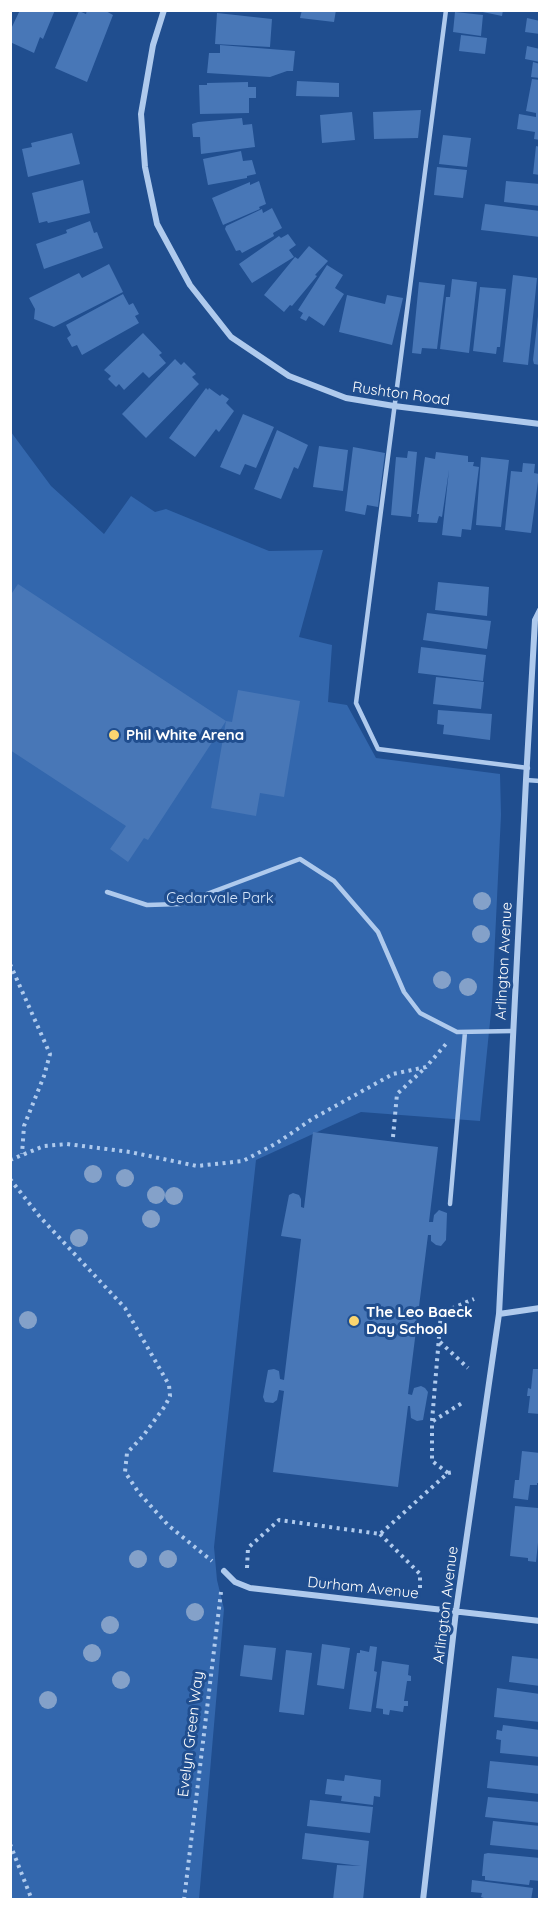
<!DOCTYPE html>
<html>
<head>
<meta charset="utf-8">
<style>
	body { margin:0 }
	#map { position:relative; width:550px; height:1910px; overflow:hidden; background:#204e8f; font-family:Quicksand,sans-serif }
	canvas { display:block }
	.frame { position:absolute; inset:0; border:12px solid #fff; pointer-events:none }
</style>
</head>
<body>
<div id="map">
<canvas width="550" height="1910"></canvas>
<div class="frame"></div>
</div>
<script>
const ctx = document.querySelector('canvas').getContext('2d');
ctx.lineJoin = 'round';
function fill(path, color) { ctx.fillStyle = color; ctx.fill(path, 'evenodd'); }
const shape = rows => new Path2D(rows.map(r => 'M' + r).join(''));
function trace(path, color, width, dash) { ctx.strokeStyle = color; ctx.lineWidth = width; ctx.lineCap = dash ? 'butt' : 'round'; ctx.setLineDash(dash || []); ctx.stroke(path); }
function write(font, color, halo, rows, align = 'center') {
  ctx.font = font + ' Quicksand,sans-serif'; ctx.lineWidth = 6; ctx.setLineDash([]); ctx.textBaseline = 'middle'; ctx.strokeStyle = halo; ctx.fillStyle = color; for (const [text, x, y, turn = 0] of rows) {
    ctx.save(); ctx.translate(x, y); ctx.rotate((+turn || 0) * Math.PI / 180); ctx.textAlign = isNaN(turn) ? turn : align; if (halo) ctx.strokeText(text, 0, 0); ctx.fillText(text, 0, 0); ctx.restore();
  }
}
const green = shape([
	[11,432,51,486,104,534,131,496,155,512,166,509,269,551,323,550,299,637,332,645,328,702,347,705,376,758,500,774,501,815,492,1002,480,1121,361,1112,256,1160,214,1547,217,1580,224,1609,199,1899,11,1899]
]);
const building = shape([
	[20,10,55,10,43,39,40,37,34,53,10,42,10,31],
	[87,10,104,10,113,15,87,82,55,68,79,11,86,14],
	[302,10,336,10,334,22,300,18],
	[473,10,503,10,502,16],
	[455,12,483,15,481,36,453,32],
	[217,13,272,19,270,47,215,44],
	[527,18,540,21,540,34,525,32],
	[461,35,487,38,485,54,459,51],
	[220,45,295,51,293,71,287,71,270,77,207,73,209,53,220,53],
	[527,46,540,49,540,62,525,59],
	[533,62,540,64,540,78,531,77],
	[532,79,540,80,540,140,534,139,535,132,517,129,519,114,536,117,536,113,526,111],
	[297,81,339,83,339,97,296,96],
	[248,82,248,87,256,87,256,98,249,98,249,113,200,114,199,85,207,85,207,83],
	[421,110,418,138,374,139,373,112],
	[352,112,355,140,322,143,320,115],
	[242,118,243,125,252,124,255,147,201,154,200,137,193,137,192,124,198,122],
	[72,133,80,164,28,177,22,149,32,147,31,143],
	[443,135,471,138,467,167,439,164],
	[536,146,540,147,540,175,533,174],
	[241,151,243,161,252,160,256,174,247,176,247,178,208,185,203,159],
	[437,167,467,170,463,198,434,195],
	[83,180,90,213,48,223,47,221,39,223,32,193],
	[259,181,266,204,259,207,260,209,223,225,212,198,250,182,250,185],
	[506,181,540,184,540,206,504,202],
	[485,204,540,211,540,237,481,230],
	[272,208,282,228,273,233,274,236,242,253,240,250,236,251,225,229,226,226,262,209,263,213],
	[90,221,94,233,97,232,103,248,44,269,36,244,67,233,66,230],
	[288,234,296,245,289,250,294,257,252,283,239,264,279,236,281,238],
	[309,246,328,261,315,275,317,276,292,306,290,305,284,312,264,295,295,257,298,259],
	[109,264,123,292,54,327,34,319,35,309,29,298,79,273,82,278],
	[327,265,343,275,335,288,344,294,324,326,309,316,306,321,300,318,303,313,298,310],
	[513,275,537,278,528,365,503,362],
	[452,279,477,282,469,353,440,349,446,297,450,297],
	[419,282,445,285,437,349,422,348,421,354,412,353],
	[480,287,506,289,500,347,497,347,496,354,473,351],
	[123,294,129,305,133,303,139,314,135,316,139,323,82,355,77,345,72,347,67,338,71,335,66,325],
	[347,295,385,304,387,295,403,298,392,345,339,332],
	[538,316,540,316,540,365,534,364,533,360],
	[143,333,162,353,159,355,166,363,149,378,143,372,124,390,119,384,116,387,108,379,111,376,104,370],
	[175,359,181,365,184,362,196,374,192,377,199,384,146,438,122,414],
	[206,388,208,390,209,388,220,396,222,394,229,399,226,403,234,411,219,432,216,429,195,457,169,438],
	[243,414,274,427,256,468,245,464,240,475,220,467],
	[277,430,308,445,298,469,294,467,281,499,254,489],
	[319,446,348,450,343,491,313,487],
	[353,447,385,453,378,507,367,505,365,515,345,511],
	[408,451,417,452,411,517,391,515,396,457,407,458],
	[436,452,468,456,468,462,474,462,473,466,479,467,471,530,462,529,461,537,442,535,449,470,442,517,439,516,437,523,418,522,419,514,417,514,425,457,435,459],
	[481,457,509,460,501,527,476,525],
	[523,463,535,464,534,473,539,474,531,533,505,530,511,471,522,472],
	[438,582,489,587,487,616,435,610],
	[18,584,226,721,232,722,238,690,300,701,284,797,260,793,256,816,211,808,226,721,148,840,144,838,128,862,110,849,126,826,10,750,10,596],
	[427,613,491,621,487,649,423,640],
	[421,647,486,655,483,681,418,673],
	[436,677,484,682,481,709,433,704],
	[438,710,492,714,490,740,443,734,444,725,437,724],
	[313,1132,438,1147,429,1222,433,1222,434,1215,439,1210,447,1213,446,1240,441,1246,436,1245,431,1241,431,1235,428,1235,408,1394,412,1395,414,1388,421,1386,425,1388,428,1392,423,1420,417,1421,411,1418,410,1406,408,1406,398,1487,273,1472,284,1391,279,1390,277,1400,273,1403,265,1402,263,1397,268,1370,274,1369,279,1371,280,1379,284,1380,301,1239,281,1236,289,1195,293,1193,299,1195,301,1199,301,1207,304,1208],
	[533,1369,540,1369,540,1414,528,1413,530,1396,527,1396,528,1388,531,1389],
	[522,1451,540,1453,540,1483,537,1483,537,1485,530,1485,528,1500,513,1498,515,1480,519,1480],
	[515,1506,538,1508,540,1523,536,1562,528,1561,528,1558,510,1556],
	[322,1644,350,1648,344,1689,317,1685],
	[244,1645,276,1648,272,1680,240,1676],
	[370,1646,377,1647,374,1671,377,1672,371,1712,349,1709,357,1653,360,1653,360,1650,369,1652],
	[286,1650,312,1653,304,1715,279,1712],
	[512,1656,540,1659,540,1686,509,1682],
	[382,1661,409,1665,408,1675,411,1676,411,1681,407,1681,404,1701,408,1701,408,1706,404,1706,403,1712,390,1710,389,1715,383,1714,383,1709,376,1708],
	[497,1688,540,1694,540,1722,494,1717],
	[503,1725,540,1730,540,1757,500,1753,501,1740,496,1739,497,1730,502,1731],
	[490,1761,540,1766,540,1794,487,1788],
	[345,1775,381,1780,380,1797,374,1796,373,1805,341,1801,342,1796,325,1794,327,1779,344,1781],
	[488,1797,540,1802,540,1823,485,1817],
	[310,1800,373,1807,370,1833,307,1826],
	[493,1821,540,1826,540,1850,490,1845],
	[305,1833,369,1841,363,1900,333,1900,337,1865,361,1866,302,1859],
	[488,1853,540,1858,540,1881,530,1880,529,1885,485,1880,485,1876,482,1876,484,1854],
	[472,1880,533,1888,531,1900,483,1900,484,1898,481,1897,482,1893,471,1892]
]);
const path = shape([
	[10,964,50,1054,44,1076,24,1126,22,1154],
	[393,1137,397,1094,425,1068],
	[10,1160,44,1146,67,1144,130,1152,197,1166,243,1161,277,1143,312,1119,393,1074,426,1067,446,1044],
	[10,1179,40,1217,125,1308,169,1385,170,1396,165,1406,143,1436,127,1453,125,1472,139,1493,168,1525,212,1561],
	[440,1342,468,1368],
	[433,1421,462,1403],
	[448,1473,432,1461,432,1421,441,1313,474,1299],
	[380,1534,420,1574,420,1589],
	[247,1568,248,1548,279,1520,380,1534,448,1473,454,1472],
	[10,1844,32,1900],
	[184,1900,221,1592]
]);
const lane = shape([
	[446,10,356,703,378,749,528,768],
	[526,780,540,781],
	[107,892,147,905,180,904,300,859,334,881,378,932,404,992,420,1013,457,1032,513,1031],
	[450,1204,465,1032]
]);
const street = shape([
	[164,10,153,45,141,114,145,167,157,224,190,285,231,337,289,376,346,398,394,406,540,424],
	[499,1314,540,1308],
	[224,1571,235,1582,250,1588,540,1621],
	[423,1900,456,1611,499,1314,526,780,535,620,540,610]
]);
const trees = [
	[482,901],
	[481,934],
	[442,980],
	[468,987],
	[93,1174],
	[125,1178],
	[156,1195],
	[174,1196],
	[151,1219],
	[79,1238],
	[28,1320],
	[138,1559],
	[168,1559],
	[195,1612],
	[110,1625],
	[92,1653],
	[121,1680],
	[48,1700]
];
const markers = [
	[114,735,6,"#fad570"],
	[354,1321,6,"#fad570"]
];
const streetNames = [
	["Rushton Road",401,394,8],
	["Arlington Avenue",504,961,-87],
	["Durham Avenue",363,1588,6],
	["Arlington Avenue",446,1605,-83],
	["Evelyn Green Way",191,1734,-83]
];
const poiNames = [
	["Phil White Arena",126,735],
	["The Leo Baeck",366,1312],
	["Day School",366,1329]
];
const parkNames = [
	["Cedarvale Park",220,898]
];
fill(green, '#3367ad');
fill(building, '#4877b7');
trace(path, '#afcaed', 4, [3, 4.5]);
trace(lane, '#afcaed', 4.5);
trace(street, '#afcaed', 6);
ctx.fillStyle = '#84a1c9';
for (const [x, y] of trees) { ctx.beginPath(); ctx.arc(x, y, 9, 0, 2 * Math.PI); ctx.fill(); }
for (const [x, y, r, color] of markers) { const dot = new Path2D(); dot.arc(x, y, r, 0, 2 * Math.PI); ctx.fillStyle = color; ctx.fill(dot); trace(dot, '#204e8f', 2); }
write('15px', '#fff', '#204e8f', streetNames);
write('bold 15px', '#fff', '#204e8f', poiNames, 'left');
write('15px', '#d5e5f9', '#204e8f', parkNames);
</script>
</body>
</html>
